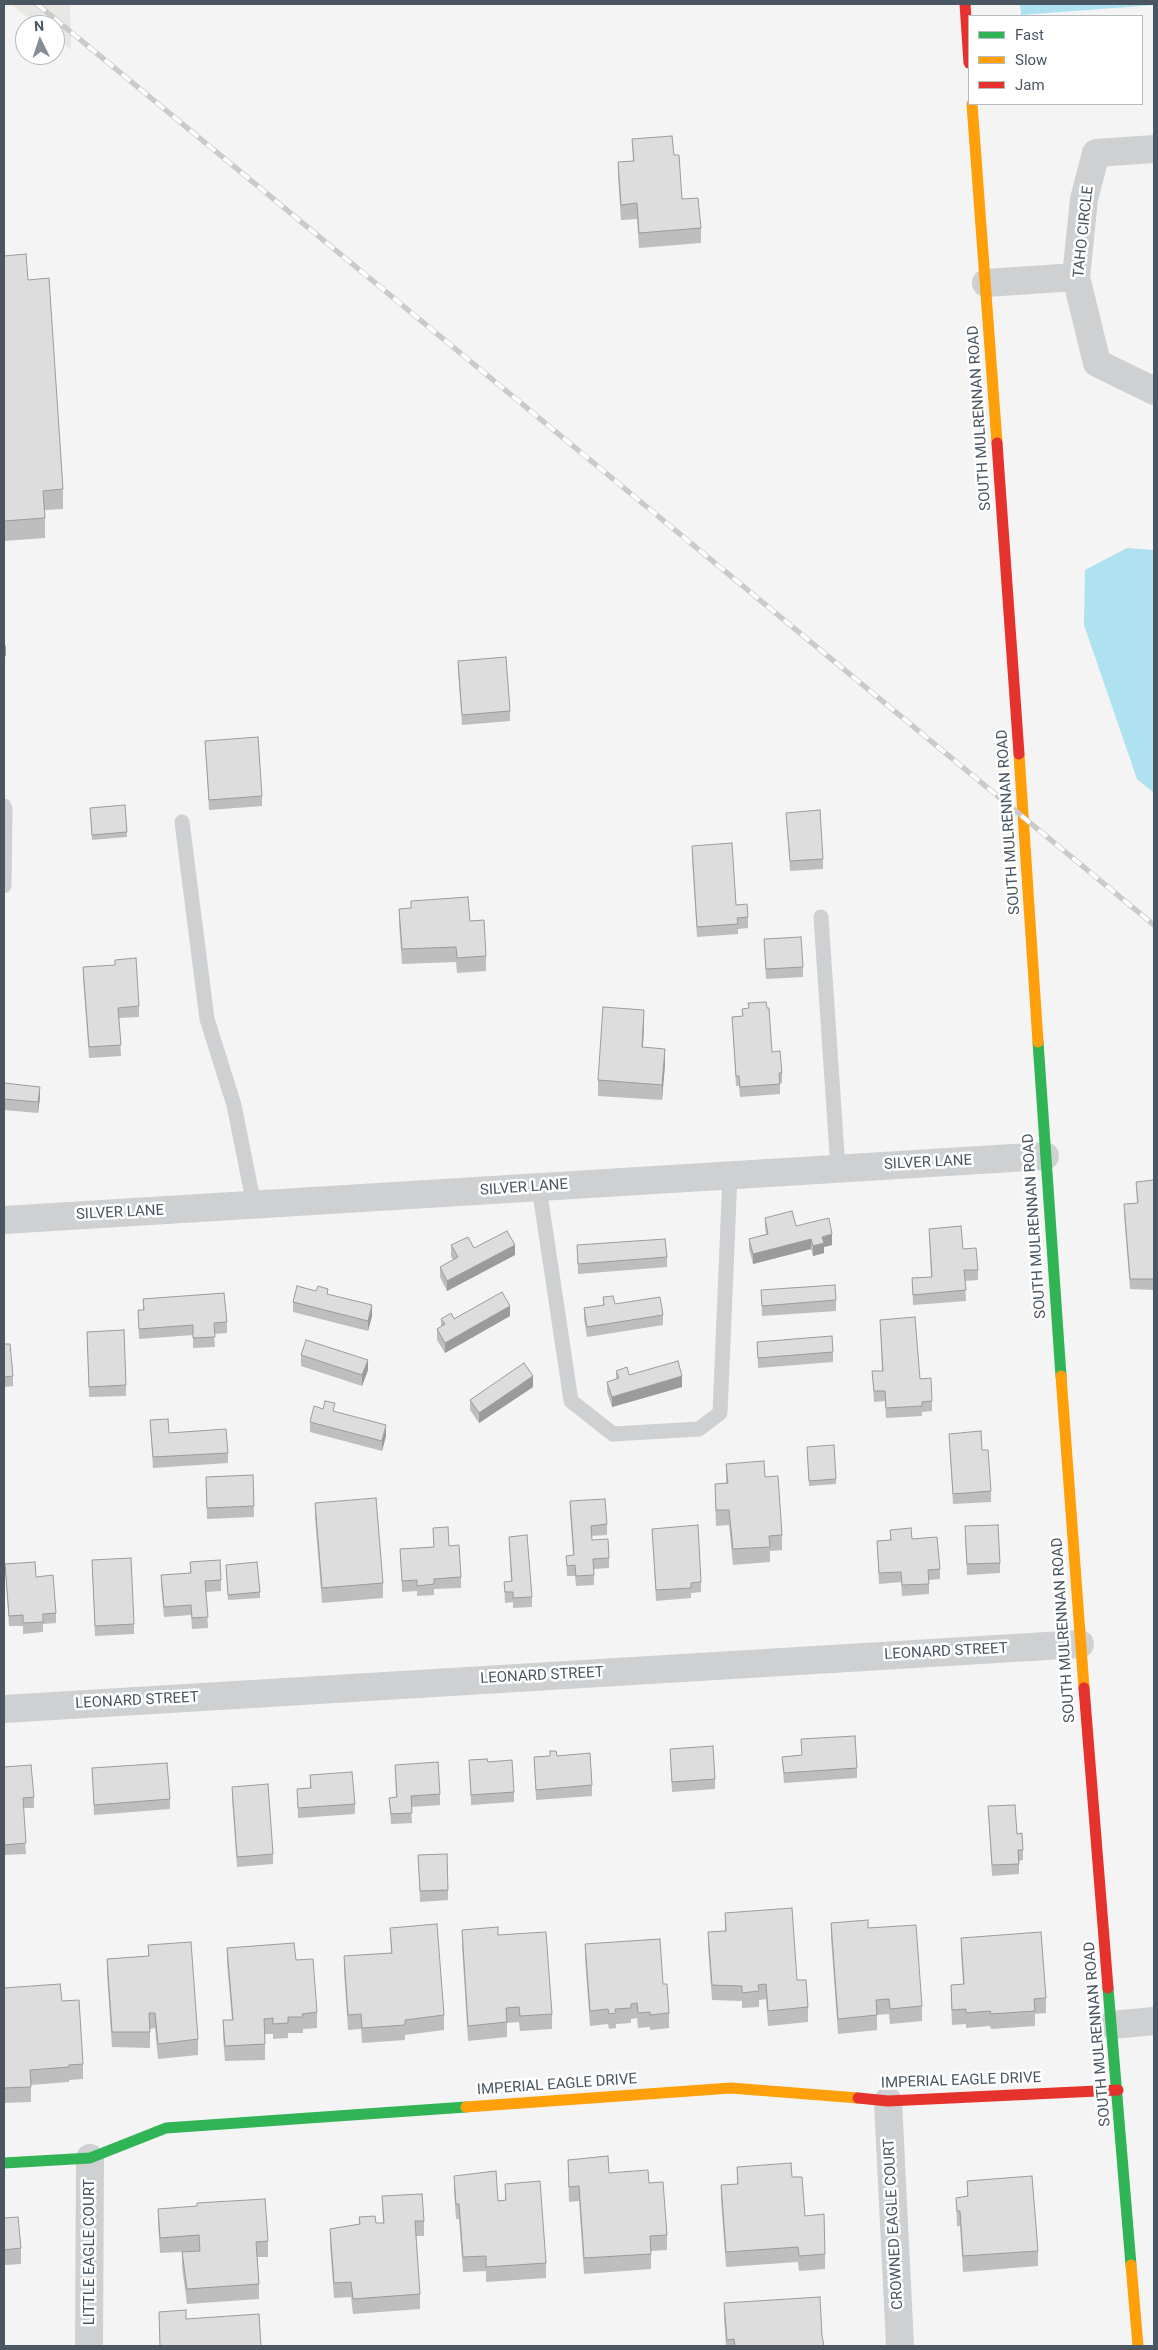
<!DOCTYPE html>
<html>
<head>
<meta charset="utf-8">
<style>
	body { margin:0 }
	#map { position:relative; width:1158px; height:2350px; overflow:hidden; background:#f4f4f4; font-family:Roboto,sans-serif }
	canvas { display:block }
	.frame { position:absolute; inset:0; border:5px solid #4a5661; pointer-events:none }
	.legend { position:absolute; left:968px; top:15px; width:175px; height:90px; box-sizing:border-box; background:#fff; border:1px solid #b7bbc0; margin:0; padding:6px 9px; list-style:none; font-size:15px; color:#4a5661 }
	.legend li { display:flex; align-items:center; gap:10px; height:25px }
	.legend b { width:25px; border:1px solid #b7bbc0 }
	.north { position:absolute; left:15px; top:15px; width:50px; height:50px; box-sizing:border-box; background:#fff; border:1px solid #b7bbc0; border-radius:50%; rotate:356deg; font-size:14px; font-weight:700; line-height:20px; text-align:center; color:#4a5661 }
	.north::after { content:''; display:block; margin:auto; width:18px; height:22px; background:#868d94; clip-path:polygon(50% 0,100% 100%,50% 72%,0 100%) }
</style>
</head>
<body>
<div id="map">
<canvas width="1158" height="2350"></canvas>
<div class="frame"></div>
<ul class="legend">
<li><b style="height:6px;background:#30b455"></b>Fast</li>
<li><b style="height:6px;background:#ff9f0a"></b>Slow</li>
<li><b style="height:6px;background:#e5322d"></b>Jam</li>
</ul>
<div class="north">N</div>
</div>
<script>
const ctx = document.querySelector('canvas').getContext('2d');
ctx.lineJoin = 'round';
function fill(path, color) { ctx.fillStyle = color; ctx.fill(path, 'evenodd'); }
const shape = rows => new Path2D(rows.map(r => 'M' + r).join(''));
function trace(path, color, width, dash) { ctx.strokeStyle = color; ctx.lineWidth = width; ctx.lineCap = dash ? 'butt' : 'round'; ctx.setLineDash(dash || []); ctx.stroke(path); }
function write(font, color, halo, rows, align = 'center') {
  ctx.font = font + ' Roboto,sans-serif'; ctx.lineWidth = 5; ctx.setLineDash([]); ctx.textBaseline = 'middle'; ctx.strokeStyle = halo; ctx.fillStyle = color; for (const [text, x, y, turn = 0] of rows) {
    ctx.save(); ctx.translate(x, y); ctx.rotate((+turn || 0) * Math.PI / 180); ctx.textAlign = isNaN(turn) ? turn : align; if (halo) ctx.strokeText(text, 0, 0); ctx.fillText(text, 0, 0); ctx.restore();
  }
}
const commercial = shape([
	[10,4,70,4,71,50,55,37,55,25,39,25]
]);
const water = shape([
	[1020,4,1154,4,1154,5,1021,15],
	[1127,548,1154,550,1154,793,1137,779,1084,625,1085,570]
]);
const lane = shape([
	[4,806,5,809,4,886],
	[182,822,207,1019,234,1105,254,1205],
	[821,917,838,1169],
	[539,1187,571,1401,613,1434,699,1429,720,1413,730,1175]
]);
const street = shape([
	[1154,149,1096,153,1084,199,1076,277,1097,363,1154,391],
	[986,283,1076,277],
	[4,1220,1045,1156],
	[4,1709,1080,1644],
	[1112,2025,1154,2021],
	[888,2101,900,2346],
	[89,2346,90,2158]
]);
const fast = shape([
	[1038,1042,1061,1376],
	[1108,1988,1131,2265],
	[4,2163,90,2158,166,2128,466,2107]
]);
const slow = shape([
	[972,104,997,443],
	[1019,754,1038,1042],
	[1061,1376,1084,1688],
	[466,2107,731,2088,858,2098],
	[1131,2265,1138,2346]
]);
const jam = shape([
	[965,4,969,63],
	[997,443,1019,754],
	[1084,1688,1108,1988],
	[858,2098,888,2101,1118,2090]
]);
const rail = shape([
	[37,4,1154,925]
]);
const wall = shape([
	[632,139,674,155,682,199,701,228,701,243,639,248,637,219,621,220,618,177,618,162,633,161],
	[4,256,28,280,63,489,63,509,45,510,45,538,4,541],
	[458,661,510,711,510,721,462,725,458,671],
	[205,741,262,796,262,806,209,810],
	[90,808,127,832,127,837,92,840],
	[786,813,823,859,823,869,790,871],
	[692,846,736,905,748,917,748,928,738,929,738,934,697,937,692,857],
	[411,901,470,921,486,956,486,971,457,973,456,962,402,964,399,924,399,909,411,908],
	[764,939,803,967,803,977,766,979],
	[83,967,139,1006,139,1017,119,1018,121,1056,89,1058,83,977],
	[742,1009,772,1052,782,1073,782,1083,780,1083,780,1094,740,1097,739,1086,736,1086,732,1017,742,1016],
	[644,1025,643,1047,665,1064,662,1100,598,1096,598,1080],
	[4,1083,40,1097,38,1113,4,1110],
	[1154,1180,1154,1290,1130,1289,1124,1214,1124,1204,1137,1203,1136,1182],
	[765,1218,796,1226,832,1245,824,1247,824,1253,813,1256,811,1249,753,1264,749,1249,749,1239,766,1234,765,1228],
	[929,1229,963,1249,978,1270,978,1280,965,1281,966,1301,913,1305,912,1278,931,1277],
	[451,1245,474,1248,515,1255,447,1291,440,1277,440,1267,453,1260,451,1256],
	[577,1245,667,1257,667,1267,578,1274],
	[761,1290,836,1300,836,1311,762,1316],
	[328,1294,372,1316,368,1331,293,1312,293,1302],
	[603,1297,615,1304,663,1315,663,1325,587,1337,584,1319,584,1308,603,1306],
	[143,1299,227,1322,227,1333,214,1334,215,1347,193,1348,193,1335,139,1339,138,1310,143,1310],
	[510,1316,445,1353,437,1340,437,1329,441,1327,441,1319],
	[880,1320,920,1379,932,1401,932,1411,922,1412,922,1416,886,1418,885,1401,874,1402,872,1371,882,1371],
	[87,1332,126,1385,126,1396,89,1397],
	[757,1342,833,1352,833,1362,758,1368],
	[4,1344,13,1376,13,1386,4,1387],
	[301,1355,368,1370,362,1386,301,1366],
	[616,1371,629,1375,682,1387,612,1407,607,1392,607,1382,616,1379],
	[533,1387,479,1423,470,1410,470,1400],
	[150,1420,169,1433,228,1453,228,1463,153,1468],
	[310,1422,386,1436,382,1451,310,1432],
	[949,1434,982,1450,991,1491,991,1502,953,1504],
	[807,1452,836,1479,836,1484,809,1486],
	[726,1464,765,1477,782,1535,782,1550,770,1551,770,1562,733,1565,729,1525,716,1526,715,1499,715,1484,726,1483],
	[253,1475,254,1517,207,1519,206,1477],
	[570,1501,607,1524,607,1535,591,1536,592,1540,609,1558,609,1568,594,1569,594,1585,576,1586,575,1576,567,1576,566,1556,573,1555,570,1511],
	[315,1503,383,1583,383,1598,322,1603,315,1518],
	[433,1528,449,1546,461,1577,461,1588,434,1589,434,1595,417,1596,417,1591,402,1592,400,1549,434,1547],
	[652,1529,701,1582,701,1592,691,1593,691,1598,656,1601],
	[890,1530,912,1539,940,1569,940,1579,929,1580,929,1594,902,1596,901,1582,879,1584,877,1541,890,1540],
	[509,1537,532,1597,532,1607,513,1608,513,1602,505,1603,504,1582,511,1581],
	[965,1537,1000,1563,1000,1573,967,1575],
	[92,1560,134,1624,134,1634,95,1636],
	[190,1562,221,1580,221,1591,206,1592,208,1628,192,1629,191,1615,164,1617,161,1585,161,1575,190,1573],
	[5,1564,36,1577,56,1613,56,1623,43,1624,43,1632,23,1634,23,1626,9,1626],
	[226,1565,260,1592,260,1598,228,1600],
	[801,1739,857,1768,857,1778,784,1783,782,1757,802,1755],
	[670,1749,715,1779,715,1789,672,1792],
	[550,1756,557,1756,592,1785,592,1796,536,1800,534,1757],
	[469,1760,488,1762,514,1792,514,1802,471,1805],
	[395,1765,440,1794,440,1805,411,1807,412,1823,391,1824,389,1798,396,1797],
	[4,1767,34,1797,34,1808,23,1808,26,1854,4,1855],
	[92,1768,170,1799,170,1809,94,1815],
	[310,1775,355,1804,355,1814,298,1818,297,1789,310,1788],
	[232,1787,273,1854,273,1864,237,1867,232,1797],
	[988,1806,1017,1834,1023,1850,1023,1860,1019,1861,1019,1874,992,1876],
	[418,1855,448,1890,448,1900,420,1902],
	[725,1913,797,1980,808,2007,808,2022,768,2026,766,1999,759,2000,759,2007,742,2008,742,2001,712,2000,708,1947,708,1932,725,1931],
	[831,1923,868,1928,922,2006,922,2021,890,2024,889,2014,877,2015,877,2030,838,2034,831,1938],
	[390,1928,444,2015,444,2030,405,2035,405,2040,362,2043,361,2029,348,2030,344,1971,344,1956,391,1953],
	[462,1930,498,1935,552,2014,552,2029,520,2031,519,2022,507,2023,507,2037,468,2041,462,1945],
	[961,1938,1046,1998,1046,2013,1035,2014,1035,2026,991,2029,990,2026,966,2028,966,2024,952,2025,951,2000,951,1985,963,1984,961,1953],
	[585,1944,663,1984,669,2013,669,2028,650,2030,650,2027,638,2028,637,2018,631,2019,631,2023,616,2024,616,2028,609,2029,608,2024,590,2026,585,1959],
	[148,1945,198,2039,198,2055,158,2059,155,2028,150,2029,150,2048,112,2047,107,1974,107,1959,148,1956],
	[227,1948,296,1960,317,2012,317,2028,303,2029,303,2033,288,2033,288,2038,273,2039,273,2034,265,2034,265,2060,225,2061,223,2036,223,2020,232,2020,227,1963],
	[4,1988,62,2001,83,2064,83,2079,69,2080,69,2082,31,2085,31,2102,4,2103],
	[568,2160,609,2173,649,2183,667,2235,667,2250,651,2251,651,2269,584,2274,579,2201,569,2202,568,2175],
	[737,2167,792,2177,805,2216,825,2254,825,2269,799,2271,798,2262,726,2267,721,2200,721,2185,737,2184],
	[454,2176,498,2201,505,2200,505,2184,546,2263,546,2278,486,2282,486,2271,463,2272,459,2219,456,2219,454,2191],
	[967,2181,1038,2251,1038,2266,963,2272,960,2226,957,2226,956,2198,967,2197],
	[382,2196,424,2221,424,2236,416,2236,420,2294,420,2309,353,2314,351,2297,334,2298,330,2244,330,2229,359,2224,359,2217,376,2223,383,2223],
	[158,2209,268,2241,268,2257,257,2257,259,2284,259,2299,187,2304,182,2267,182,2252,199,2251,160,2253,158,2224],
	[4,2218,21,2248,21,2264,4,2265],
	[724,2303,822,2336,824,2346,726,2346,724,2319]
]);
const shadedWall = shape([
	[6,645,6,655,4,659,4,648],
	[644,1010,644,1025,642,1062,642,1047],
	[665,1049,665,1064,662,1100,662,1085],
	[40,1087,40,1097,38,1113,38,1102],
	[832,1234,832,1245,824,1247,824,1253,813,1256,813,1246,822,1237],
	[811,1239,811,1249,753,1264,753,1254],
	[515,1245,515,1255,447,1291,447,1281],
	[372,1305,372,1316,368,1331,368,1321],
	[510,1306,510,1316,445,1353,445,1343],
	[368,1360,368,1370,362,1386,362,1375],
	[533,1376,533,1387,479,1423,479,1413],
	[682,1376,682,1387,612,1407,612,1397],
	[386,1425,386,1436,382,1451,382,1441]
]);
const building = shape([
	[672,136,674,155,679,155,682,199,698,198,701,228,639,233,637,203,621,205,618,162,634,161,632,139,672,136],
	[26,254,28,280,49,278,63,489,43,491,45,518,4,521,4,256,26,254],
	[506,657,510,711,462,715,458,661,506,657],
	[258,737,262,796,209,800,205,741,258,737],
	[125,805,127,832,92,835,90,808,125,805],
	[820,810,823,859,790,861,786,813,820,810],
	[732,843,736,905,747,904,748,917,737,918,738,924,697,927,692,846,732,843],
	[468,897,470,921,484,920,486,956,457,958,456,947,402,949,399,909,411,908,411,901,468,897],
	[801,937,803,967,766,969,764,939,801,937],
	[136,958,139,1006,118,1008,121,1045,89,1047,83,967,115,965,115,960,136,958],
	[766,1002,767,1008,769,1008,772,1052,780,1051,782,1073,779,1073,780,1084,740,1087,739,1076,736,1076,732,1017,743,1016,742,1009,749,1008,748,1003,766,1002],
	[603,1007,644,1010,642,1047,665,1049,662,1085,598,1080,603,1007],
	[4,1083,40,1087,38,1102,4,1099,4,1083],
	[1154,1180,1154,1279,1130,1279,1124,1204,1138,1203,1136,1182,1154,1180],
	[792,1211,796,1226,829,1218,832,1234,822,1237,824,1243,813,1246,811,1239,753,1254,749,1239,768,1234,765,1218,792,1211],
	[961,1226,963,1249,976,1248,978,1270,964,1270,966,1290,913,1295,912,1278,932,1277,929,1229,961,1226],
	[507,1231,515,1245,447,1281,440,1267,458,1257,451,1245,468,1237,474,1248,507,1231],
	[665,1239,667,1257,578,1264,577,1245,665,1239],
	[835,1285,836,1300,762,1306,761,1290,835,1285],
	[297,1286,316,1291,318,1286,328,1289,327,1294,372,1305,368,1321,293,1302,297,1286],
	[502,1292,510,1306,445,1343,437,1329,445,1324,441,1319,451,1313,454,1319,502,1292],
	[224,1293,227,1322,214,1323,215,1337,193,1338,193,1325,139,1329,138,1310,144,1310,143,1299,224,1293],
	[613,1296,615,1304,660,1297,663,1315,587,1327,584,1308,604,1305,603,1297,613,1296],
	[915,1317,920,1379,931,1378,932,1401,922,1402,922,1406,886,1408,885,1391,874,1391,872,1371,883,1371,880,1320,915,1317],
	[124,1330,126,1385,89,1387,87,1332,124,1330],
	[832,1336,833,1352,758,1358,757,1342,832,1336],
	[306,1340,368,1360,362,1375,301,1355,306,1340],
	[4,1344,10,1344,13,1376,4,1377,4,1344],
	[678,1361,682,1376,612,1397,607,1382,619,1378,616,1371,627,1367,629,1375,678,1361],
	[524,1363,533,1376,479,1413,470,1400,524,1363],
	[325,1401,335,1403,333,1411,386,1425,382,1441,310,1422,314,1406,323,1409,325,1401],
	[168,1419,169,1433,226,1429,228,1453,153,1457,150,1420,168,1419],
	[981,1431,982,1450,988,1450,991,1491,953,1494,949,1434,981,1431],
	[834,1445,836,1479,809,1481,807,1447,834,1445],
	[764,1461,765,1477,778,1476,782,1535,769,1536,770,1547,733,1549,729,1510,716,1510,715,1484,728,1483,726,1464,764,1461],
	[253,1475,254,1506,207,1508,206,1477,253,1475],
	[376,1498,383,1583,322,1588,315,1503,376,1498],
	[605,1499,607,1524,591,1526,592,1540,608,1539,609,1558,593,1559,594,1575,576,1576,575,1565,567,1566,566,1556,574,1555,570,1501,605,1499],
	[698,1525,701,1582,691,1583,691,1588,656,1590,652,1529,698,1525],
	[998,1525,1000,1563,967,1564,965,1526,998,1525],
	[448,1527,449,1546,459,1545,461,1577,434,1579,434,1584,417,1586,417,1580,402,1581,400,1549,434,1547,433,1528,448,1527],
	[911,1528,912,1539,937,1537,940,1569,928,1570,929,1584,902,1585,901,1572,879,1573,877,1541,891,1540,890,1530,911,1528],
	[527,1535,532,1597,513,1598,513,1592,505,1592,504,1582,512,1581,509,1537,527,1535],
	[131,1558,134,1624,95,1626,92,1560,131,1558],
	[220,1560,221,1580,205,1581,208,1617,192,1618,191,1605,164,1607,161,1575,191,1573,190,1562,220,1560],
	[35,1562,36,1577,53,1575,56,1613,43,1614,43,1622,23,1623,23,1615,9,1616,5,1564,35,1562],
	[257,1562,260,1592,228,1595,226,1565,257,1562],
	[855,1736,857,1768,784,1773,782,1757,802,1755,801,1739,855,1736],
	[713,1746,715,1779,672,1782,670,1749,713,1746],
	[550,1751,556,1751,557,1756,590,1753,592,1785,536,1790,534,1757,550,1756,550,1751],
	[487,1759,488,1762,512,1760,514,1792,471,1795,469,1760,487,1759],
	[438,1762,440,1794,411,1796,412,1813,391,1814,389,1798,397,1797,395,1765,438,1762],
	[167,1763,170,1799,94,1805,92,1768,167,1763],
	[31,1765,34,1797,23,1798,26,1843,4,1845,4,1767,31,1765],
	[352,1772,355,1804,298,1808,297,1789,311,1788,310,1775,352,1772],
	[268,1784,273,1854,237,1857,232,1787,268,1784],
	[1015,1805,1017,1834,1022,1833,1023,1850,1018,1850,1019,1864,992,1865,988,1806,1015,1805],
	[447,1854,448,1890,420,1891,418,1855,447,1854],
	[792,1908,797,1980,806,1980,808,2007,768,2011,766,1984,758,1985,759,1991,742,1993,742,1986,712,1985,708,1932,726,1931,725,1913,792,1908],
	[868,1920,868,1928,916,1925,922,2006,890,2009,889,1999,876,2000,877,2015,838,2019,831,1923,868,1920],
	[437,1924,444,2015,405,2020,405,2025,362,2028,361,2014,348,2015,344,1956,392,1953,390,1928,437,1924],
	[498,1927,498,1935,546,1932,552,2014,520,2016,519,2007,506,2008,507,2022,468,2026,462,1930,498,1927],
	[1041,1932,1046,1998,1034,1999,1035,2011,991,2014,990,2011,966,2013,966,2009,952,2010,951,1985,964,1984,961,1938,1041,1932],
	[660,1939,663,1984,667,1984,669,2013,650,2015,650,2012,638,2013,637,2003,631,2004,631,2008,615,2009,616,2013,609,2014,608,2009,590,2011,585,1944,660,1939],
	[191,1942,198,2039,158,2044,155,2013,149,2013,150,2032,112,2032,107,1959,149,1956,148,1945,191,1942],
	[294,1943,296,1960,313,1959,317,2012,302,2014,303,2017,288,2017,288,2023,273,2024,273,2018,264,2019,265,2044,225,2046,223,2020,233,2020,227,1948,294,1943],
	[60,1984,62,2001,79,2000,83,2064,69,2065,69,2067,30,2070,31,2087,4,2088,4,1988,60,1984],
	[608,2156,609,2173,648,2170,649,2183,663,2182,667,2235,650,2236,651,2254,584,2258,579,2186,569,2187,568,2160,608,2156],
	[791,2163,792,2177,802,2177,805,2216,824,2214,825,2254,799,2256,798,2247,726,2252,721,2185,738,2184,737,2167,791,2163],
	[496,2171,498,2201,506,2200,505,2184,540,2181,546,2263,486,2267,486,2256,463,2257,459,2204,456,2204,454,2176,496,2171],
	[1032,2176,1038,2251,963,2256,960,2211,957,2211,956,2198,968,2196,967,2181,1032,2176],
	[422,2194,424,2221,415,2221,420,2294,353,2299,351,2282,334,2283,330,2229,360,2224,359,2217,375,2216,376,2223,384,2223,382,2196,422,2194],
	[265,2199,268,2241,256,2242,259,2284,187,2289,182,2252,200,2251,199,2235,160,2238,158,2209,197,2206,197,2203,265,2199],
	[18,2217,21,2248,4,2250,4,2218,18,2217],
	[820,2297,822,2336,824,2346,735,2346,734,2339,727,2340,724,2303,820,2297],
	[186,2310,186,2319,259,2314,261,2346,160,2346,159,2312,186,2310]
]);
const streetNames = [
	["TAHO CIRCLE",1084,232,-84],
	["SOUTH MULRENNAN ROAD",980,418,-94],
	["SOUTH MULRENNAN ROAD",1009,822,-94],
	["SILVER LANE",928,1163,-3],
	["SILVER LANE",524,1188,-4],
	["SILVER LANE",120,1213,-3],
	["SOUTH MULRENNAN ROAD",1035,1226,-94],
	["SOUTH MULRENNAN ROAD",1064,1630,-94],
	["LEONARD STREET",946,1652,-3],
	["LEONARD STREET",542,1676,-3],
	["LEONARD STREET",137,1701,-3],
	["SOUTH MULRENNAN ROAD",1098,2034,-95],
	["IMPERIAL EAGLE DRIVE",961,2081,-2],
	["IMPERIAL EAGLE DRIVE",557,2085,-4],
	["CROWNED EAGLE COURT",894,2224,-93],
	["LITTLE EAGLE COURT",90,2252,-90]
];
fill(commercial, '#e8e7e3');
fill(water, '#aee2f0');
trace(lane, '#ced0d2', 15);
trace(street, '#ced0d2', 28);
trace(fast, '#30b455', 11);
trace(slow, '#ff9f0a', 11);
trace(jam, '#e5322d', 11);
trace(rail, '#c9cacc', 5.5);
trace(rail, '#fff', 4, [11]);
fill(wall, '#bebebf');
fill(shadedWall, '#9b9b9b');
fill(building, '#ddddde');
trace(building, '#9b9b9b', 1);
write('15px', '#4a5661', '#fff', streetNames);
</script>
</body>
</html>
